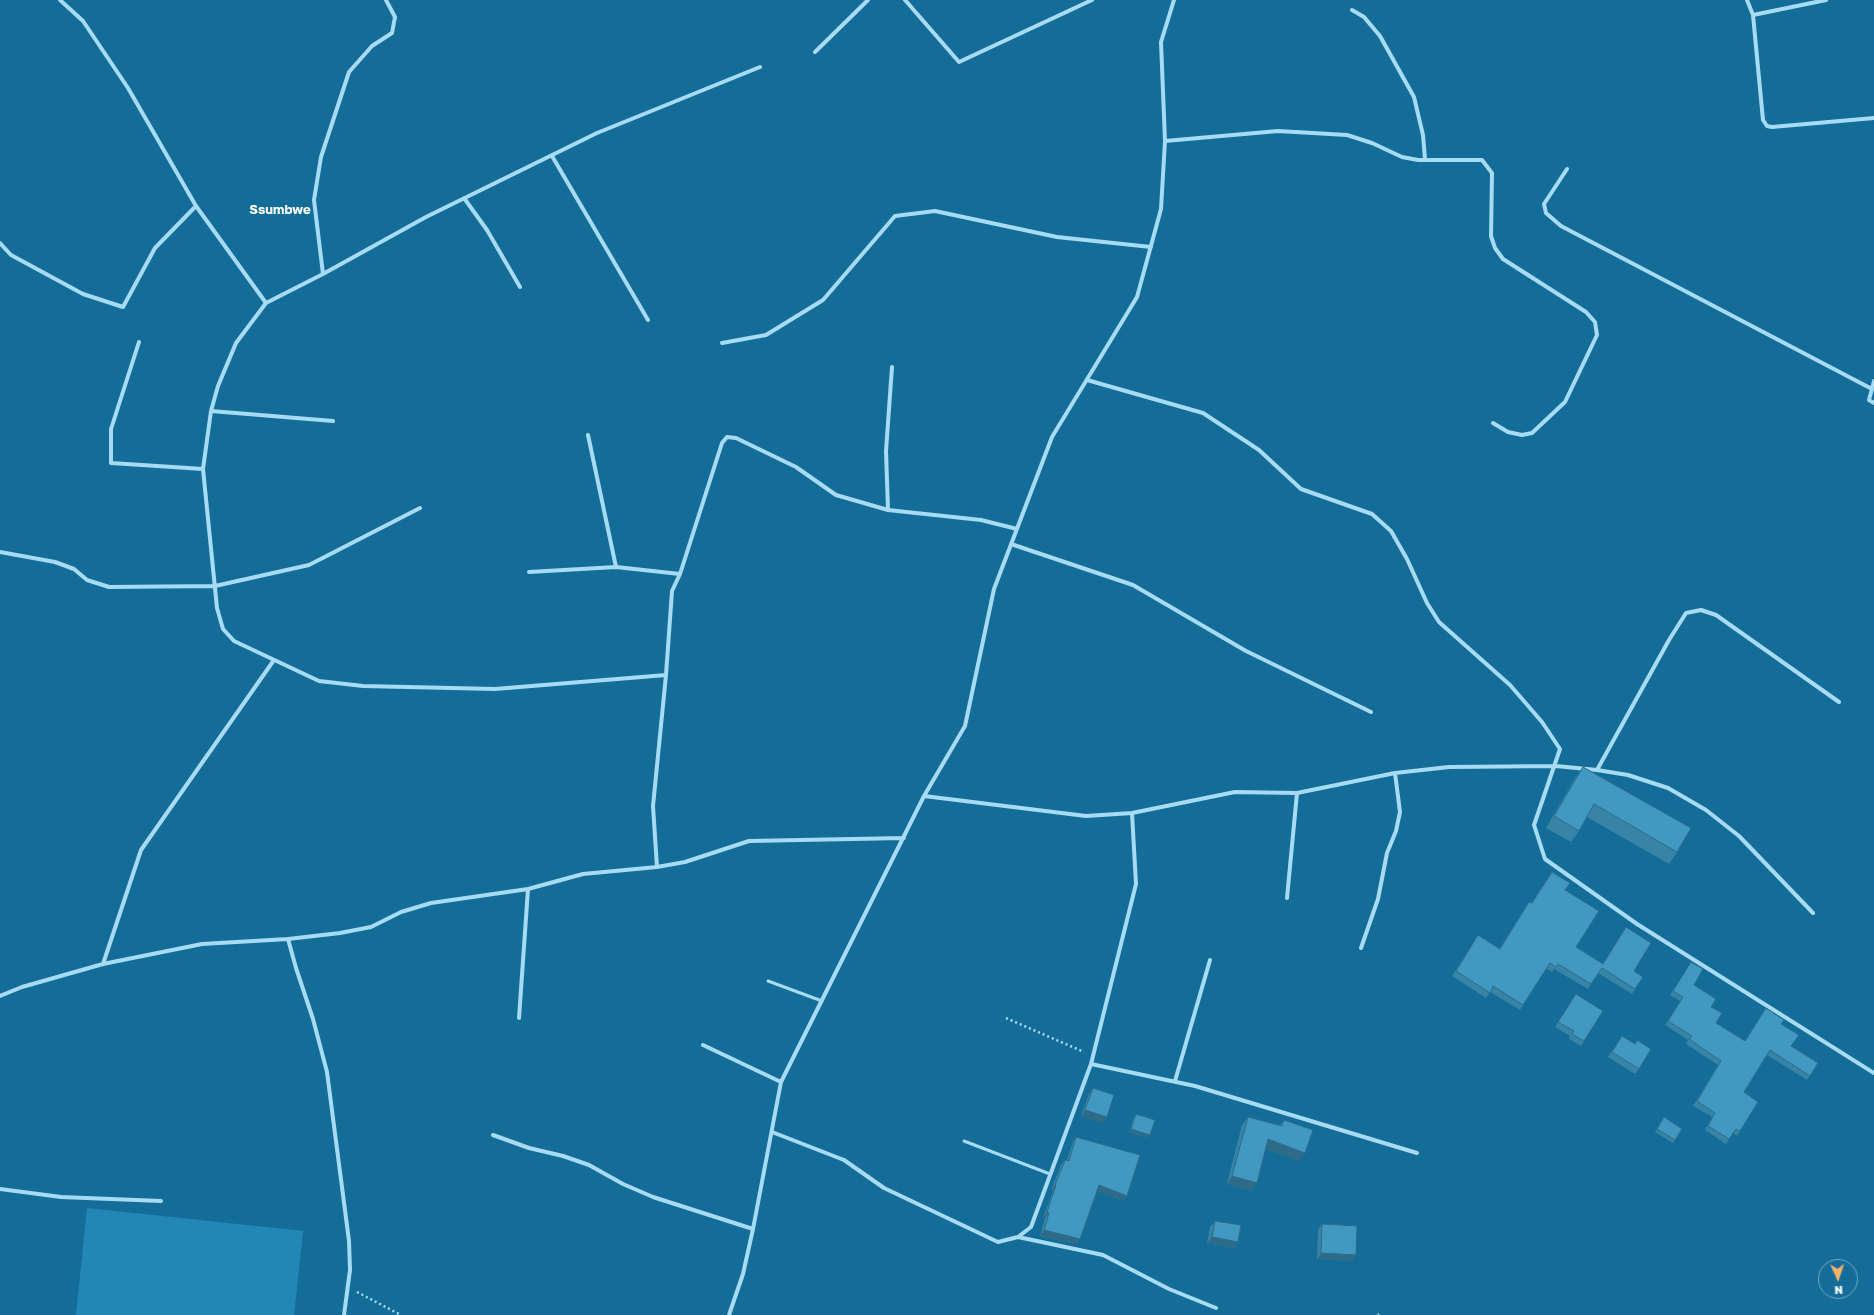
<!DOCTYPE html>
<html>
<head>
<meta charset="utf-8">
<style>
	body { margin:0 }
	#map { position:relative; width:1874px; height:1315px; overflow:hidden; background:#146d99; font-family:"Golos Text",sans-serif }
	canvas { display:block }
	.north { position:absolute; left:1818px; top:1259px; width:40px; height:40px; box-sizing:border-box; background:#146d99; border:1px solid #72a7c2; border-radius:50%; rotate:177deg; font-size:11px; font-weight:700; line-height:16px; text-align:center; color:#fff }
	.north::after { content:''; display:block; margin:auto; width:14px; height:18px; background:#ffb169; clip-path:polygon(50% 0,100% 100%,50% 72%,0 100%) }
</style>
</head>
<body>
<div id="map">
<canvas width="1874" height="1315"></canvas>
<div class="north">N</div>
</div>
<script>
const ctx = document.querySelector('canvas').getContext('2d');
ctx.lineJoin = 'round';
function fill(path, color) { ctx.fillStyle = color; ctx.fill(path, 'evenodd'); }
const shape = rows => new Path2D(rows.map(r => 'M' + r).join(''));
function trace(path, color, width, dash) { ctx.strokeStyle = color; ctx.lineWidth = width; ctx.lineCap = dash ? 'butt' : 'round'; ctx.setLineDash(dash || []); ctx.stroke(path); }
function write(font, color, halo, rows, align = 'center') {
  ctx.font = font + ' "Golos Text",sans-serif'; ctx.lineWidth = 3; ctx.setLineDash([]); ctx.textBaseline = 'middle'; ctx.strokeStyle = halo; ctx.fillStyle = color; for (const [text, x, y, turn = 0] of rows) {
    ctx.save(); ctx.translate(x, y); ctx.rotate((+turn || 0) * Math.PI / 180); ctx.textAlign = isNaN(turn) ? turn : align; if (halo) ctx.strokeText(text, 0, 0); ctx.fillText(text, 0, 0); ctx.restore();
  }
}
const green = shape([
	[87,1208,303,1231,294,1315,76,1315]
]);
const path = shape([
	[1006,1018,1084,1052],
	[357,1292,401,1315],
	[1378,1315,1379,1314]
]);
const lane = shape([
	[768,981,822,1001],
	[964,1141,1050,1174]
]);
const street = shape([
	[60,0,83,21,128,88,196,206,266,303],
	[905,0,959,62,1092,0],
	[1747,0,1753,15,1763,120,1767,126,1772,127,1874,118],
	[1352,10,1364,17,1380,36,1414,97,1423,135,1425,159],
	[1753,15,1826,0],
	[815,52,868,0],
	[1165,141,1278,131,1347,135,1372,143,1402,157,1418,160,1482,160,1492,173,1491,236,1495,248,1503,259,1586,312,1595,322,1597,335,1565,402,1532,433,1522,435,1508,432,1493,423],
	[552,156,648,320],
	[1567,169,1544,204,1546,213,1561,226,1872,389],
	[464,198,487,230,520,287],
	[0,243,11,255,83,294,123,307,155,248,196,206],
	[323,274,314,200,321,157,349,72,372,46,392,33,395,17,386,0],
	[139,342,111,429,111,463,203,469],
	[722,343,766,335,823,300,895,216,935,211,1057,237,1151,247],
	[1087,380,1203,413,1259,450,1301,489,1372,514,1391,531,1407,559,1427,603,1439,622,1510,685,1542,722,1560,749,1534,825,1545,859,1637,924,1874,1073],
	[1874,381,1869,400,1874,403],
	[211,411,333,421],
	[588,435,616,567],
	[888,510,886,451,892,367],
	[1011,544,1133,585,1246,651,1371,712],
	[0,552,55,562,74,569,87,580,109,587,215,586,309,565,420,508],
	[529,572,616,567,680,574],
	[666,675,495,689,363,686,319,681,234,641,223,629,217,608,203,469,211,411,218,386,236,343,266,303,323,274,426,217,597,133,760,67],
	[1597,770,1669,640,1686,613,1701,610,1716,615,1839,702],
	[924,796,1086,816,1132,813,1235,792,1297,793,1395,773,1449,767,1556,766,1597,770,1628,775,1668,788,1706,810,1739,836,1813,913],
	[657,867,653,806,666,675,672,591,680,574,722,443,727,437,736,438,796,467,836,495,888,510,981,520,1017,529],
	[1287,898,1297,793],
	[288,939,296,968,313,1019,327,1072,349,1241,350,1270,344,1315],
	[1361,948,1378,899,1387,853,1396,831,1400,812,1395,773],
	[103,964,141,850,274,660],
	[0,996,22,987,103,964,202,944,288,939,340,933,371,927,401,912,431,903,528,889,583,874,657,867,685,862,749,841,904,838],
	[519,1018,528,889],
	[703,1045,781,1082],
	[1091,1064,1195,1086,1417,1153],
	[1175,1081,1210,960],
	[772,1132,844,1160,884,1188,998,1242,1018,1237,1031,1227,1091,1064,1136,884,1132,813],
	[493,1135,529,1148,563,1156,589,1165,623,1184,653,1197,753,1229],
	[0,1189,61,1197,161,1201],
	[1018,1237,1103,1255,1169,1289,1216,1308],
	[729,1315,743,1274,753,1229,781,1082,924,796,965,726,994,589,1052,437,1137,297,1161,209,1165,141,1161,42,1174,0]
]);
const wall = shape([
	[1583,767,1677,852,1669,864,1587,817,1579,831,1571,842,1546,828,1575,778],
	[1552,872,1565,890,1576,947,1603,964,1626,927,1634,971,1635,989,1632,994,1598,973,1588,989,1554,969,1552,972,1546,968,1520,1010,1490,992,1486,998,1452,976,1478,935,1499,949,1526,907,1529,902,1532,903],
	[1691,962,1694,985,1711,1007,1716,1023,1745,1041,1781,1024,1791,1046,1818,1063,1807,1080,1767,1055,1744,1092,1740,1131,1737,1136,1733,1133,1726,1144,1705,1130,1712,1117,1693,1106,1718,1065,1686,1044,1688,1040,1665,1025,1680,1001,1670,995],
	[1576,994,1584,1041,1581,1046,1569,1039,1570,1036,1555,1027],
	[1622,1036,1639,1069,1635,1074,1608,1057],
	[1093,1088,1103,1123,1081,1116,1089,1094],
	[1136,1114,1148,1138,1129,1132,1134,1117],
	[1248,1117,1280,1125,1284,1120,1305,1153,1299,1161,1266,1149,1252,1191,1227,1184,1242,1125],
	[1664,1117,1682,1129,1673,1143,1655,1132],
	[1076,1137,1127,1196,1123,1201,1097,1191,1080,1239,1076,1244,1040,1236,1045,1218,1043,1218,1053,1191,1051,1190,1061,1165,1065,1160,1067,1160,1073,1142],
	[1215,1221,1238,1242,1234,1248,1207,1243,1210,1227],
	[1322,1224,1356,1255,1352,1261,1317,1259,1318,1230]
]);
const shadedWall = shape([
	[1085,1110,1107,1117,1103,1123,1081,1116],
	[1131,1129,1150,1135,1148,1138,1129,1132],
	[1268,1139,1305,1153,1299,1161,1263,1148],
	[1232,1176,1257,1183,1252,1191,1227,1184],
	[1055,1185,1056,1185,1053,1191,1051,1190],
	[1099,1185,1127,1196,1123,1201,1095,1191],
	[1047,1212,1049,1213,1045,1218,1043,1218],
	[1044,1230,1080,1239,1076,1244,1040,1236],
	[1212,1237,1238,1242,1234,1248,1207,1243],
	[1321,1253,1356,1255,1352,1261,1317,1259]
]);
const building = shape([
	[1583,767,1691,828,1677,852,1594,804,1579,831,1554,816,1583,767],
	[1552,872,1570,883,1565,890,1599,911,1576,947,1603,964,1626,927,1651,943,1634,971,1643,977,1635,989,1602,968,1591,984,1558,964,1556,967,1550,963,1523,1005,1493,986,1490,993,1456,971,1478,935,1500,949,1529,902,1532,903,1552,872],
	[1691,962,1703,969,1694,985,1716,999,1711,1007,1722,1013,1716,1023,1745,1041,1766,1008,1784,1020,1781,1024,1799,1035,1791,1046,1818,1063,1810,1076,1770,1050,1744,1092,1758,1102,1740,1131,1736,1129,1729,1139,1708,1126,1715,1113,1697,1101,1721,1061,1689,1039,1692,1036,1668,1021,1683,997,1673,991,1691,962],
	[1576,994,1603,1011,1584,1041,1572,1034,1574,1031,1558,1022,1576,994],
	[1622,1036,1635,1044,1637,1040,1651,1049,1639,1069,1612,1052,1622,1036],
	[1093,1088,1114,1095,1107,1117,1085,1110,1093,1088],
	[1136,1114,1155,1120,1150,1135,1131,1129,1136,1114],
	[1248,1117,1282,1126,1284,1120,1313,1130,1305,1153,1268,1139,1257,1183,1232,1176,1248,1117],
	[1664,1117,1682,1129,1675,1140,1657,1129,1664,1117],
	[1076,1137,1140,1155,1127,1196,1099,1185,1080,1239,1044,1230,1049,1213,1047,1212,1056,1185,1055,1185,1065,1160,1069,1161,1076,1137],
	[1215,1221,1241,1225,1238,1242,1212,1237,1215,1221],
	[1322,1224,1357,1226,1356,1255,1321,1253,1322,1224]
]);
const quarterNames = [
	["Ssumbwe",280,210]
];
fill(green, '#2387b6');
trace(path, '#a7dbf3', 2.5, [2, 3]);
trace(lane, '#a7dbf3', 3);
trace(street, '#a7dbf3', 4);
fill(wall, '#3884a7');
fill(shadedWall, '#2e6b88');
fill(building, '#4199c2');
trace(building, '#2e6b88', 1);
write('bold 13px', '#fff', '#146d99', quarterNames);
</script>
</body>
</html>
